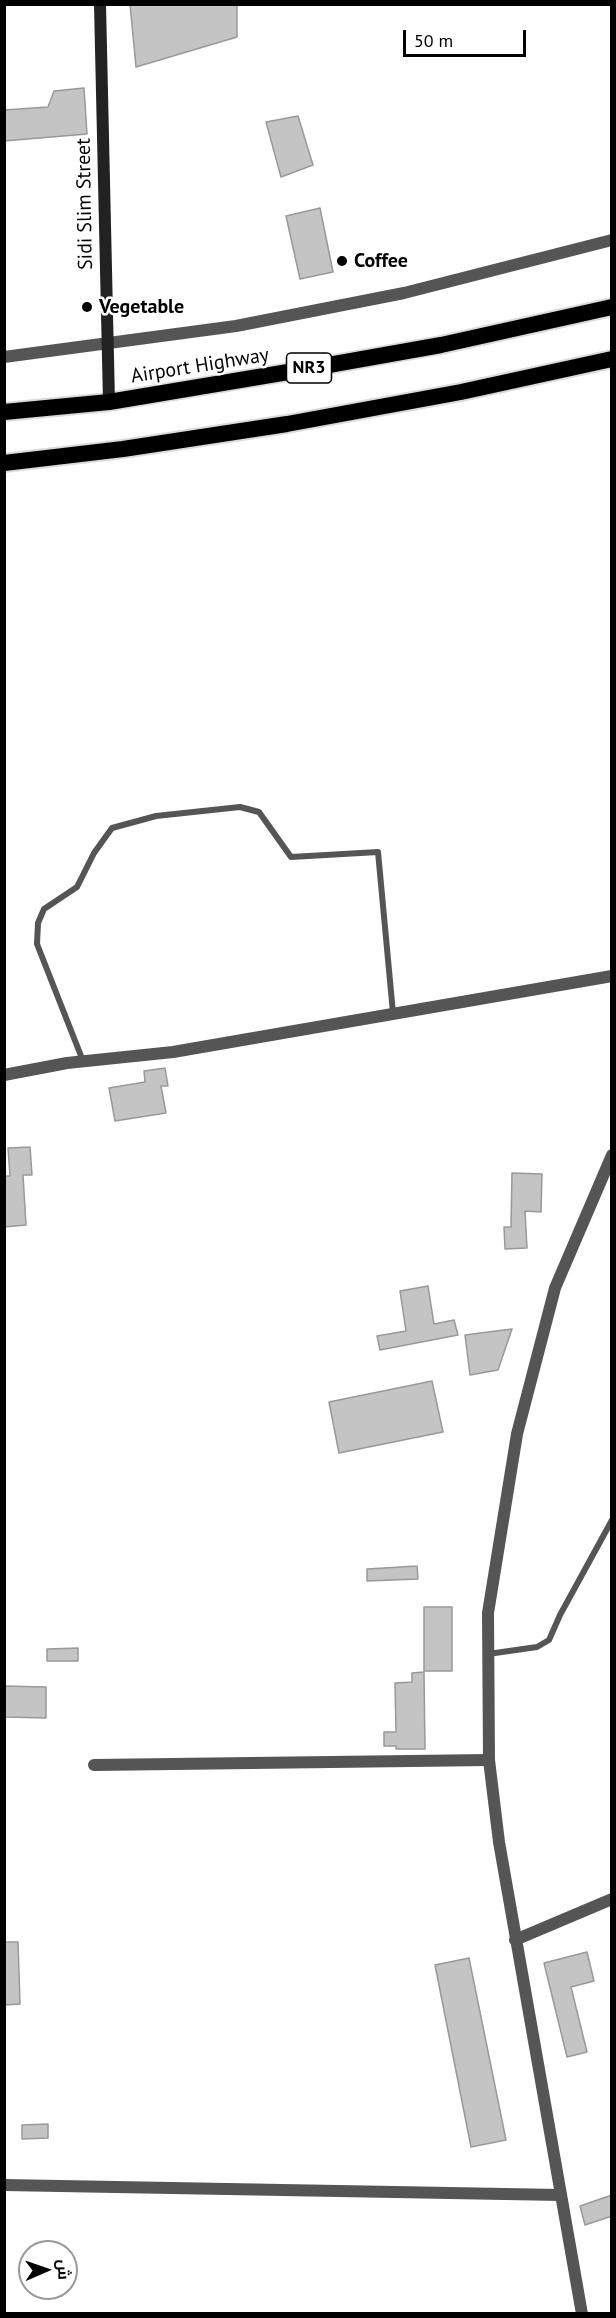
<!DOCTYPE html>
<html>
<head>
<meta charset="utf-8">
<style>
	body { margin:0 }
	#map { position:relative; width:616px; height:2318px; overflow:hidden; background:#fff; font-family:"PT Sans",Cairo,sans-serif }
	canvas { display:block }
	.frame { position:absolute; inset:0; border:6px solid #000; pointer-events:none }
	.north { position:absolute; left:18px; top:2240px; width:60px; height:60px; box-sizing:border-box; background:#fff; border:2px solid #999; border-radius:50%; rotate:88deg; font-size:16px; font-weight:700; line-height:24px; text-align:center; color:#000 }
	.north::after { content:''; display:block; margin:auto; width:21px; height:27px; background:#000; clip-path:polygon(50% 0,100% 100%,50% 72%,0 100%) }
	.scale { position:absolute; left:403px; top:30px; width:123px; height:27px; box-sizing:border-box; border:3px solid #000; border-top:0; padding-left:8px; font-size:18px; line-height:21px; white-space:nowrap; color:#000; -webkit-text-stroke:4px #fff; paint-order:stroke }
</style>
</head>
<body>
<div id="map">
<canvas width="616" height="2318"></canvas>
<div class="frame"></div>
<div class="north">ش</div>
<div class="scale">50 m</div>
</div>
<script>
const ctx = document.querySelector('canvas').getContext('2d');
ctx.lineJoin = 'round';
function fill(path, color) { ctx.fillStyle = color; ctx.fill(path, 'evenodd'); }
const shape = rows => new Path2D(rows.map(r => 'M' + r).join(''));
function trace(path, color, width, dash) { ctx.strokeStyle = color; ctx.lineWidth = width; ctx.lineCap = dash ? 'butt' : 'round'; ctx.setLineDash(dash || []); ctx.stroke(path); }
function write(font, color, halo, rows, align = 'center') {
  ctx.font = font + ' "PT Sans",sans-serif'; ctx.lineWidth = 5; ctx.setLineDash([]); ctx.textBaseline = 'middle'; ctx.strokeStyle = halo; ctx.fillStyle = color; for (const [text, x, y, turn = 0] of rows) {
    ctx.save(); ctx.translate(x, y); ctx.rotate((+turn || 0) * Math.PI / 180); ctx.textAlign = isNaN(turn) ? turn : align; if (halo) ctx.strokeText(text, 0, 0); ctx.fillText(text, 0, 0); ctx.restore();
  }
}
const building = shape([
	[130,4,237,4,237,37,136,67,130,4],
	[84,88,87,134,4,141,4,110,48,107,54,91,84,88],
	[298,116,313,165,281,177,266,122,298,116],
	[320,208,333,272,300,279,286,216,320,208],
	[165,1068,168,1086,161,1086,166,1113,115,1121,109,1088,145,1082,144,1071,165,1068],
	[30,1147,32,1175,23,1175,26,1225,4,1227,4,1176,10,1176,8,1148,30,1147],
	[512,1173,542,1174,541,1212,525,1211,527,1248,505,1249,504,1227,511,1227,512,1173],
	[428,1286,434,1324,454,1320,458,1335,380,1350,377,1336,406,1331,400,1291,428,1286],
	[512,1329,498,1370,470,1375,465,1335,512,1329],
	[432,1381,443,1432,339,1453,329,1402,432,1381],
	[417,1566,418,1579,367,1581,367,1569,417,1566],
	[424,1607,452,1607,452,1671,424,1671,424,1607],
	[78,1648,78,1661,47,1661,47,1649,78,1648],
	[424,1672,425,1749,396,1749,396,1746,384,1746,384,1732,396,1732,395,1683,412,1682,412,1673,424,1672],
	[4,1686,46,1687,46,1718,4,1717,4,1686],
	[4,1942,18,1942,20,2004,4,2005,4,1942],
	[587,1952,594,1981,571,1987,587,2052,567,2057,544,1963,587,1952],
	[469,1958,506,2140,471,2147,435,1965,469,1958],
	[48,2124,48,2138,22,2139,22,2125,48,2124],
	[612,2195,612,2216,585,2225,580,2206,612,2195]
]);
const service = shape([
	[83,1061,37,944,38,923,44,909,77,887,94,853,112,828,156,816,240,807,259,812,291,857,378,852,393,1013],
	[488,1654,537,1647,549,1640,560,1615,612,1520]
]);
const minor = shape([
	[4,1075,67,1063,173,1052,612,976],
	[94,1765,489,1760],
	[4,2185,561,2195]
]);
const tertiary = shape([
	[4,357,236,326,404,293,612,240],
	[515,1940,612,1899],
	[582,2314,499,1842,489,1760,488,1613,517,1434,555,1288,612,1155]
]);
const secondary = shape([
	[100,4,109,402]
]);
const trunk = shape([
	[4,412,109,402,306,369,441,345,612,307],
	[4,463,123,449,287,424,461,392,612,359]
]);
const markers = [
	[342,261,6,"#000"],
	[87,307,6,"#000"]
];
const shields = [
	[309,368,45]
];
const shieldNames = [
	["NR3",309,368]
];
const streetNames = [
	["Sidi Slim Street",85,204,-91],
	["Airport Highway",200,366,-9]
];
const poiNames = [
	["Coffee",354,261],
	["Vegetable",99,307]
];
fill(building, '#c4c4c4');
trace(building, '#999', 1.5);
trace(trunk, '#dbdbdb', 20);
trace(service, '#555', 6);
trace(minor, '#555', 12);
trace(tertiary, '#555', 12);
trace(secondary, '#222', 12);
trace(trunk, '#000', 16);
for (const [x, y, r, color] of markers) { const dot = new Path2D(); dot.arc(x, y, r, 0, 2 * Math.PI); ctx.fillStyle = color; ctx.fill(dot); trace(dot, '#fff', 2); }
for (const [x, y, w] of shields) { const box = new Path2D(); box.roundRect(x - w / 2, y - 15, w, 30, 4.5); ctx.fillStyle = '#fff'; ctx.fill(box); trace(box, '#000', 1.5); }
write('bold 18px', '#000', null, shieldNames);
write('20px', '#000', '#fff', streetNames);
write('bold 20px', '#000', '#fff', poiNames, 'left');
</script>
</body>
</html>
